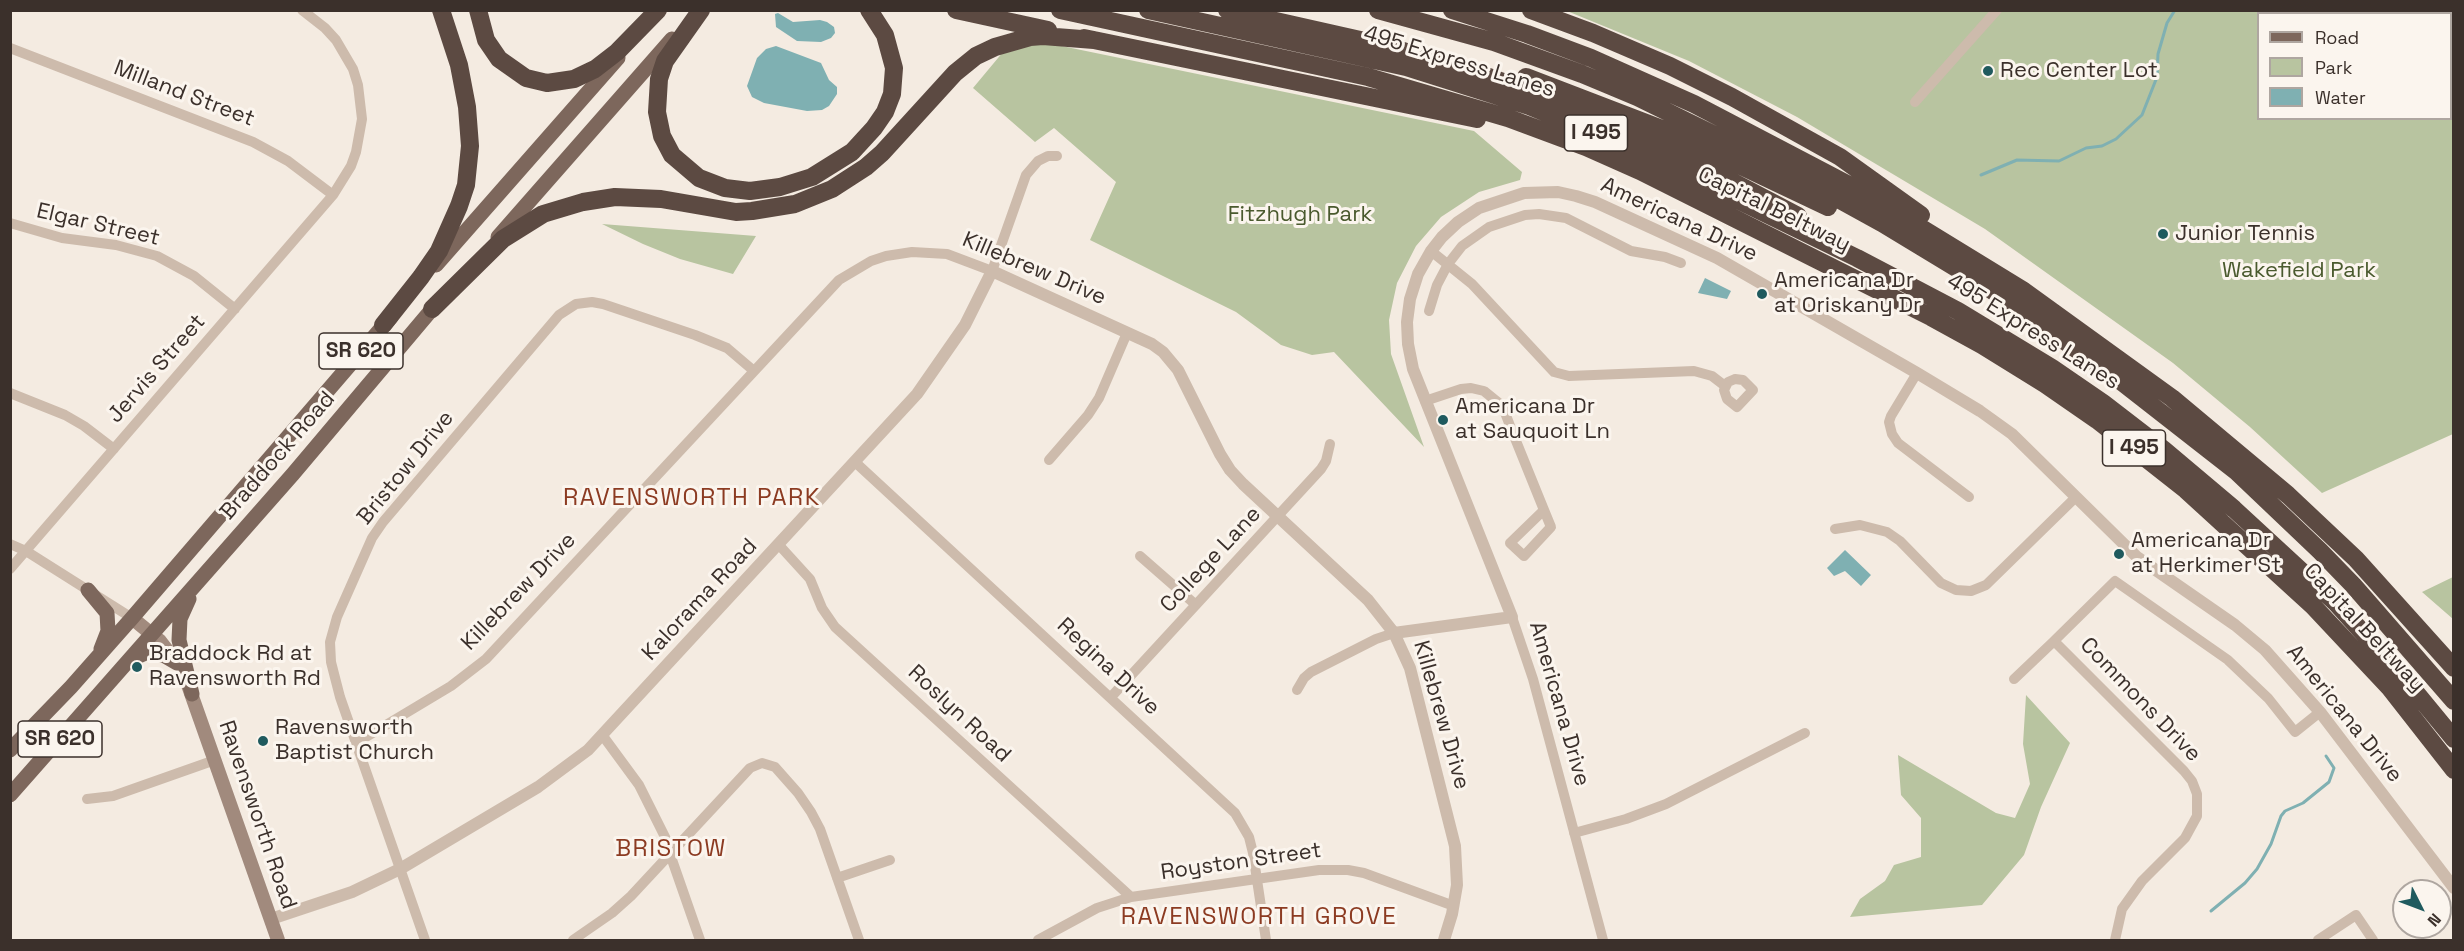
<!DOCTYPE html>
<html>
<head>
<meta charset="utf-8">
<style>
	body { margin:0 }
	#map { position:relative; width:2464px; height:951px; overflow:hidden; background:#f4ebe1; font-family:"Space Grotesk",sans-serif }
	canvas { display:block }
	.frame { position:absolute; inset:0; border:12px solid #3b302b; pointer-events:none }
	.legend { position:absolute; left:2257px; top:12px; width:195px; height:108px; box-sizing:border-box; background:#fbf5ee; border:2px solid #aea6a0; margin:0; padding:8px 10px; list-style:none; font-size:18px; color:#3b302b }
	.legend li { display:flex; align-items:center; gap:12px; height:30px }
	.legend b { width:30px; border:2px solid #aea6a0 }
	.north { position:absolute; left:2392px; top:879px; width:60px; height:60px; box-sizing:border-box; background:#fbf5ee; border:2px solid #aea6a0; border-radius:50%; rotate:132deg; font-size:16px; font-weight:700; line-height:24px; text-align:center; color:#3b302b }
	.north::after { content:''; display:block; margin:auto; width:21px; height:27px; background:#1f5a5e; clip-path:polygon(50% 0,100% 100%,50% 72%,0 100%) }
</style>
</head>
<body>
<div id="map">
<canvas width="2464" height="951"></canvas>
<div class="frame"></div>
<ul class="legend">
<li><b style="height:8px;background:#7d675c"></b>Road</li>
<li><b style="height:16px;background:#b8c4a0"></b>Park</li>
<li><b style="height:16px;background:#7fb0b2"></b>Water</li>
</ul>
<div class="north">N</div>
</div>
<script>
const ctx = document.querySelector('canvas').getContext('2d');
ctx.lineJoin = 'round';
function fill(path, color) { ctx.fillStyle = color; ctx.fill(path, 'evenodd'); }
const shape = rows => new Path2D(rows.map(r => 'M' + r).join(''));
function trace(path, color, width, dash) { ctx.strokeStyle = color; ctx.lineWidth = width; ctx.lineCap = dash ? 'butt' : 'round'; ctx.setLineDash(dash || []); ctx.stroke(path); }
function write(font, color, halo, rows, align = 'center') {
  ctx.font = font + ' "Space Grotesk",sans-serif'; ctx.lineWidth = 6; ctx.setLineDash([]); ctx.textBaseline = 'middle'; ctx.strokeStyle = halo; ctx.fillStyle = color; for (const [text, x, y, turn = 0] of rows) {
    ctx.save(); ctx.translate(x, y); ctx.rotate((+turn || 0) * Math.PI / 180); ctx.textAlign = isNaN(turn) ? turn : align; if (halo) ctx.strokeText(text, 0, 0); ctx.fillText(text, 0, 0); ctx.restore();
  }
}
const green = shape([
	[1567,11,2453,11,2453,434,2322,493,2250,427,2173,363,1985,229,1797,117,1689,61],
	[2258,14,2450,14,2450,118,2258,118],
	[1052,44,1474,131,1522,172,1520,180,1479,192,1441,217,1416,246,1397,283,1389,320,1391,354,1424,447,1334,352,1312,355,1281,345,1236,312,1090,240,1116,182,1054,128,1035,142,973,88,1003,52,1029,45],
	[602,224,756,236,733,274,680,259,643,244],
	[2453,577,2453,619,2422,592],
	[2026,695,2070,743,2041,807,2024,855,1982,905,1850,917,1860,899,1885,881,1894,865,1921,857,1921,818,1901,795,1898,755,1996,813,2015,818,2030,784,2023,744]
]);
const water = shape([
	[778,13,793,22,820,20,827,22,834,27,835,33,831,38,821,42,797,41,776,27,775,14],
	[776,46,821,63,829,80,837,87,837,94,829,106,822,110,807,111,764,103,752,97,747,86,757,58,766,49],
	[1705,278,1731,291,1727,299,1698,293],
	[1845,550,1871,575,1861,586,1845,571,1834,576,1827,568]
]);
const stream = shape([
	[1981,175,2017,160,2059,161,2086,148,2102,146,2116,139,2142,115,2157,77,2158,54,2167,23,2175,10],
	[2211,911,2245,883,2257,869,2271,844,2281,816,2285,811,2303,803,2329,782,2334,768,2326,756]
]);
const minor = shape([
	[10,48,253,142,288,161,333,195],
	[1915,102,1997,10],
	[10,223,62,238,116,245,157,256,194,276,235,309],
	[1431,251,1472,284,1554,372,1569,376,1694,371,1712,376,1725,386],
	[1429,311,1437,285,1448,264,1462,246,1489,227,1525,215,1539,214,1566,218,1631,251,1665,257,1681,263],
	[1917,373,1891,416,1889,422,1892,434,1898,443,1969,497],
	[1735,379,1743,380,1753,390,1737,407,1727,399,1724,390,1728,382,1735,379],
	[10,393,65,415,84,426,114,449],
	[1425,401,1461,389,1471,388,1484,391,1500,404,1504,410,1512,431,1544,510,1551,527,1524,556,1510,543,1544,510],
	[1049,460,1088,415,1099,398,1127,333],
	[855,462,1235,813,1249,837,1253,853,1266,940],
	[1835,529,1860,525,1887,532,1900,541,1941,583,1956,590,1971,591,1986,585,2076,497],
	[10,544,26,551,132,618],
	[779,545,810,579,822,608,835,627,1131,897],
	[1140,556,1196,605],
	[10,569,333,195,351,166,356,152,362,119,358,85,353,69,336,40,325,28,302,10],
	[1512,617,1533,679,1603,940],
	[2054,641,2115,581,2228,660,2268,698,2295,732,2320,712],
	[2014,679,2054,641,2184,771,2192,781,2197,794,2197,816,2185,838,2142,881,2122,909,2115,940],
	[1297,690,1304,678,1311,672,1376,639,1394,633],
	[1111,697,1321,469,1326,461,1330,444],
	[603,736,639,785,672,851],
	[356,743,451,686,486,659,839,280,871,261,886,256,912,252,947,254,992,271,1026,175,1038,161,1048,156,1057,156],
	[87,799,113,796,215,760],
	[1574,833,1626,819,1666,804,1805,733],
	[670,854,700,940],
	[837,878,890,860],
	[425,940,340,697,331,662,330,642,337,617,372,538,383,522,559,315,576,304,592,302,603,304,695,335,727,348,754,371],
	[573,940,612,913,631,896,750,768,762,763,775,767,798,793,811,812,820,829,859,940],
	[1038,940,1097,908,1131,897,1319,870,1348,870,1364,873,1454,906],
	[2318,940,2356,915,2373,940]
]);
const tertiary = shape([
	[1394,633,1512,617,1413,369,1408,344,1407,322,1410,299,1418,274,1431,251,1442,237,1458,222,1479,208,1524,193,1558,192,1576,196,1595,202,1717,258,1917,373,1980,411,2012,434,2137,557,2235,625,2265,650,2320,712,2454,888],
	[271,919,352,892,400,869,538,787,588,750,917,394,965,325,992,271,1152,344,1163,352,1178,370,1220,454,1230,470,1243,484,1368,600,1394,633,1410,668,1455,846,1457,885,1452,914,1444,940]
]);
const secondary = shape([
	[132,618,160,641,177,663],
	[188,685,278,940]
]);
const primary = shape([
	[498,237,672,39],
	[436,265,618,58],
	[88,590,107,613,108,631,101,649],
	[189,599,180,619,179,640,192,694],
	[130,660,148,652,165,656,177,663],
	[10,750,71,687,132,618,391,317],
	[10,795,293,474,439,301]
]);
const motorway = shape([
	[478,10,486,40,499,59,526,78,547,83,574,79,595,69,617,52,658,10],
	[701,10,665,61,659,79,657,112,662,136,672,155,699,178,725,188,750,191,780,187,812,177,852,152,874,128,885,112,892,94,894,68,885,35,869,10],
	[956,10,1048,30],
	[1060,10,1368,77,1508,118,1586,147,1640,171,1931,317,1982,345,2045,384,2097,420,2186,490,2313,606,2389,687,2454,770],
	[1148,10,1406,67,1529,106,1624,145,1680,172,1857,258,1958,311,2052,368,2103,403,2164,450,2234,509,2336,603,2403,677,2454,739],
	[1227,10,1387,46,1486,76,1560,102,1617,124,1670,149,1798,216],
	[1378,10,1494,42,1582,74,1637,97,1784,169,1882,223,1986,286,2109,372,2237,472,2320,551,2353,585,2454,701],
	[1452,10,1527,34,1591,58,1694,104,1864,193,2024,291,2172,398,2288,495,2356,559,2454,668],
	[1531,10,1593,33,1670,66,1732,97,1840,157,1921,215],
	[1084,38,1477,119],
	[1526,77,1672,133,1828,207],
	[432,309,503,239,543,214,583,202,615,197,661,199,736,212,752,211,795,204,832,189,866,167,882,153,955,73,976,56,995,47,1030,37,1043,36,1094,40],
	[383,325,421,277,439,251,459,206,466,185,470,146,467,107,459,65,441,10]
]);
const markers = [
	[1988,71,6,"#1f5a5e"],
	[2163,234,6,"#1f5a5e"],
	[1762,294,6,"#1f5a5e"],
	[1443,420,6,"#1f5a5e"],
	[2119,554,6,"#1f5a5e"],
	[137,667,6,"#1f5a5e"],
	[263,741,6,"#1f5a5e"]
];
const shields = [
	[1596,133,63],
	[361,351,84],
	[2134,448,63],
	[60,739,84]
];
const shieldNames = [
	["I 495",1596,133],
	["SR 620",361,351],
	["I 495",2134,448],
	["SR 620",60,739]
];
const streetNames = [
	["495 Express Lanes",1459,62,17],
	["Milland Street",184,94,21],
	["Capital Beltway",1774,210,26],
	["Americana Drive",1679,220,25],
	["Elgar Street",98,225,13],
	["Killebrew Drive",1034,269,23],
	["495 Express Lanes",2033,332,32],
	["Jervis Street",157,369,-49],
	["Braddock Road",278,456,-49],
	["Bristow Drive",406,468,-51],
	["College Lane",1211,560,-47],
	["Killebrew Drive",519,592,-46],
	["Kalorama Road",700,600,-47],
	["Capital Beltway",2364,628,47],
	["Regina Drive",1108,667,43],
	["Commons Drive",2140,700,46],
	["Americana Drive",1559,704,74],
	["Roslyn Road",959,714,43],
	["Americana Drive",2344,714,51],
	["Killebrew Drive",1441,715,74],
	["Ravensworth Road",257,815,71],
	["Royston Street",1241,862,-8]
];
const poiNames = [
	["Rec Center Lot",2000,71],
	["Junior Tennis",2175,234],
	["Americana Dr",1774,281],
	["at Oriskany Dr",1774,306],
	["Americana Dr",1455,407],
	["at Sauquoit Ln",1455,432],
	["Americana Dr",2131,541],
	["at Herkimer St",2131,566],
	["Braddock Rd at",149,654],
	["Ravensworth Rd",149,679],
	["Ravensworth",275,728],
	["Baptist Church",275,753]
];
const parkNames = [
	["Fitzhugh Park",1300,215],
	["Wakefield Park",2299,271]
];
const neighbourhoodNames = [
	["RAVENSWORTH PARK",692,498],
	["BRISTOW",671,849],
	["RAVENSWORTH GROVE",1259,917]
];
fill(green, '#b8c4a0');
fill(water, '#7fb0b2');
trace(stream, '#7fb0b2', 3);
trace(minor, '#cdbbac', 10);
trace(tertiary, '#cdbbac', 12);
trace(secondary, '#a18a7d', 14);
trace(primary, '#7d675c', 15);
trace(motorway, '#5c4a42', 18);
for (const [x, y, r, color] of markers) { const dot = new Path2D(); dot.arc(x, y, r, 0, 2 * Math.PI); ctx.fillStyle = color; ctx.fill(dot); trace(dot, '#fbf5ee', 2); }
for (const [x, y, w] of shields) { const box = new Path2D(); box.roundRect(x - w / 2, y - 18, w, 36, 4.5); ctx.fillStyle = '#fbf5ee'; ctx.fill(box); trace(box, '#3b302b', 1.5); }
write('bold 21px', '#3b302b', null, shieldNames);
write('22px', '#3b302b', '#fbf5ee', streetNames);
write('22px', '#3b302b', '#fbf5ee', poiNames, 'left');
write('22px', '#4a5a2e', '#fbf5ee', parkNames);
ctx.letterSpacing = '1.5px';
write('24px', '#8c3b22', '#fbf5ee', neighbourhoodNames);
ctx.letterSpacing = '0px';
</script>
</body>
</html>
